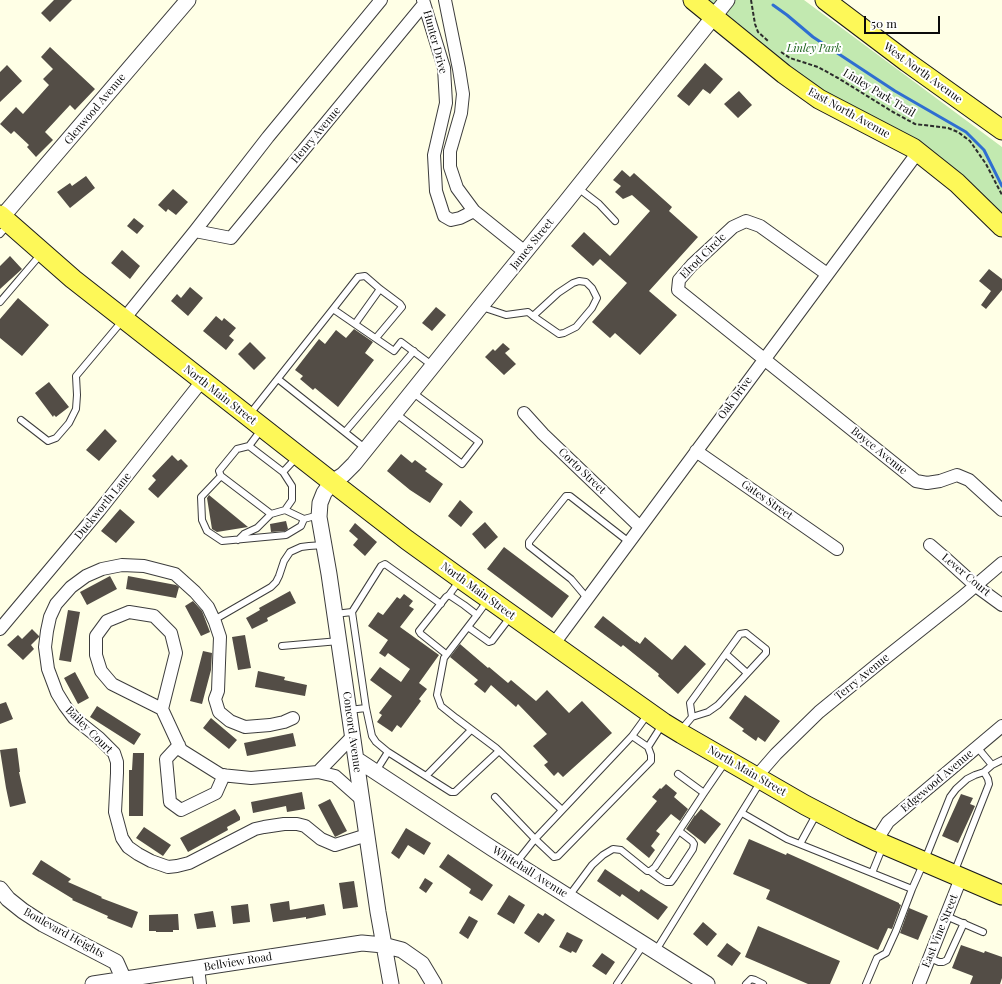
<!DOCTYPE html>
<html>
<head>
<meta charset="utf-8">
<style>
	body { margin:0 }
	#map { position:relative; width:1002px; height:984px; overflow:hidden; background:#ffffe6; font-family:"Playfair Display",serif }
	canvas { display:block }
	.scale { position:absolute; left:864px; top:16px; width:76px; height:18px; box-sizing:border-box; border:2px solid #0a0a0a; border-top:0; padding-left:5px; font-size:12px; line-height:14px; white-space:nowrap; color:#0a0a0a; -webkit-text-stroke:3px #fff; paint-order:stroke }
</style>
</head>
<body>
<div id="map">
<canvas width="1002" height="984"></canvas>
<div class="scale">50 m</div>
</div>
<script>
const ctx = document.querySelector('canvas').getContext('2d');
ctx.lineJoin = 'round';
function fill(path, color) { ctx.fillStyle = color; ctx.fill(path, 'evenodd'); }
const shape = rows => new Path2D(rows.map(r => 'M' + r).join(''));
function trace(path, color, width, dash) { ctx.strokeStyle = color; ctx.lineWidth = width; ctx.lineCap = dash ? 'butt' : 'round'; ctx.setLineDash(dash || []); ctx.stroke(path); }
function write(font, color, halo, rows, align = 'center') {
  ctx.font = font + ' "Playfair Display",serif'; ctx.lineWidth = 4; ctx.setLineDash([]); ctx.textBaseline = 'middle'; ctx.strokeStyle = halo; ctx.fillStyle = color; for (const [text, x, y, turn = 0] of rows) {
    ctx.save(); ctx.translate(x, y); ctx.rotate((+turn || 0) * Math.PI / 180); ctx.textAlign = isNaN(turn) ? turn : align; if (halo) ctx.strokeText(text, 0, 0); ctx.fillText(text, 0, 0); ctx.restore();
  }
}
const green = shape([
	[701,0,804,0,1002,147,1002,215,978,191,932,150,819,93]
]);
const stream = shape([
	[773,5,787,15,813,37,895,91,966,132,984,150,1002,186]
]);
const building = shape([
	[54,0,72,0,50,22,41,13],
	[50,47,95,89,75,110,70,105,45,132,53,140,36,157,27,147,29,145,14,131,11,134,0,124,16,107,23,114,49,85,43,79,53,69,41,57],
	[705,63,723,79,710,94,703,89,689,106,677,96],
	[7,65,22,81,0,102,0,72],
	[739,91,752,105,738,118,724,104],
	[622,170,630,177,634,173,672,207,669,211,698,237,649,291,677,315,640,355,615,333,610,338,592,322,627,283,600,259,593,266,571,246,584,232,610,256,650,211,632,195,623,199,615,192,621,186,613,180],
	[86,176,95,188,70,208,57,192,70,183,72,186],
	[173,189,188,202,176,215,168,209,166,212,158,205],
	[134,218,144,226,137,234,127,226],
	[122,250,140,266,130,279,111,263],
	[10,256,22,269,0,289,0,266],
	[989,269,1002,279,1002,290,986,309,981,305,991,291,979,281],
	[190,287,203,298,188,316,171,301,177,294,181,298],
	[18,298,49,325,22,356,0,338,0,319],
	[436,307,446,315,432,331,422,323],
	[216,316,222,321,224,318,236,328,229,336,234,340,226,350,203,331],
	[354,329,373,342,365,353,374,360,338,407,315,388,313,390,300,379,303,376,295,370,319,339,325,344,336,330,346,338],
	[250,342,266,358,254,370,238,354],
	[503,343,510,349,505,353,516,364,504,375,485,357,493,349,495,351],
	[49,382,69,407,56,417,54,415,53,417,35,393],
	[105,429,117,441,99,461,86,450],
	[401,454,412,463,415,460,427,469,425,471,443,484,430,503,410,490,387,471],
	[172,455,178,461,181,459,188,466,158,498,148,489,156,480,152,476],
	[209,495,248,527,217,532,212,529,207,498],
	[460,500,473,512,461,527,448,516],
	[120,509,135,522,116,543,101,531],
	[286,521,288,529,285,531,271,532,270,524],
	[485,522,498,537,485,549,472,534],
	[355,523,377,542,365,556,353,545,358,539,349,531],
	[504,547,569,596,552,618,487,569],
	[110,576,117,589,87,605,80,592],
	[128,576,176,585,179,587,176,598,126,589],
	[290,591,296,603,267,618,268,621,252,629,246,618,260,610,259,608],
	[404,594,413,601,409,606,414,609,400,627,439,655,419,683,427,689,419,699,421,701,401,728,397,725,392,732,377,722,382,715,379,713,392,696,370,680,380,667,401,682,410,669,388,653,385,657,379,653,388,640,368,626,378,612,383,615,397,597,400,599],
	[193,601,202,611,210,632,201,636,185,606],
	[68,610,80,612,71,662,59,660],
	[603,616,636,642,636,641,640,644,645,637,672,660,685,645,706,664,678,694,658,676,659,674,623,645,621,647,594,627],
	[32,629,39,636,39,637,31,645,34,649,23,660,7,645,18,635,22,639],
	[245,635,251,668,238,670,232,637],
	[460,644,488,668,489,667,508,683,511,680,536,701,547,690,569,713,582,701,612,733,563,777,558,772,554,776,544,765,548,762,533,746,547,734,518,704,516,707,491,685,485,693,474,684,478,680,450,657],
	[203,651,212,653,211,670,202,704,190,701],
	[258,671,285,677,284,680,307,685,305,696,255,687],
	[75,672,89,698,78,704,64,678],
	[745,695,780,721,765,742,758,737,756,741,742,731,744,729,729,718],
	[6,702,13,719,0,724,0,704],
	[97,706,141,734,134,745,90,717],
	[211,718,237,740,229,749,203,728],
	[293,733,296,746,247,756,244,743],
	[17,748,20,772,19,772,26,803,10,807,6,788,0,750],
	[133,753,144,753,143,816,129,816,129,770,132,770],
	[666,784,677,793,674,797,688,809,680,821,671,814,656,831,660,834,651,846,655,850,649,858,626,839,657,801,652,797,660,788,661,789],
	[302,792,305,809,287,812,286,806,253,813,251,802],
	[961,794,973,798,970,804,975,806,958,843,942,836],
	[330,799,347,831,335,837,318,805],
	[235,809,240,817,240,820,227,827,228,830,188,852,180,838],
	[701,809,721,824,705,844,686,829,695,815,695,816],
	[144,827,171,845,163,856,136,838],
	[406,828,431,843,424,855,408,845,399,859,391,853],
	[749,839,786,855,787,853,899,903,899,904,901,905,892,929,888,928,878,950,766,899,770,890,733,874],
	[448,854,493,885,482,901,469,893,471,889,439,867],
	[41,860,71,879,68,882,102,897,101,898,138,912,132,928,107,918,108,916,72,900,73,899,32,874],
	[605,869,639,892,641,889,668,907,658,920,622,894,620,897,597,881],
	[425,878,433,883,426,893,419,888],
	[354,881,358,907,343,909,339,883],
	[509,895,525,905,514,924,497,914],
	[289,901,290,910,324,904,326,915,306,919,306,917,273,922,270,904],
	[248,904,250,922,233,924,231,906],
	[909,908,928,916,918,940,900,933],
	[213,911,216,927,197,929,194,914],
	[538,913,543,916,545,913,555,920,539,943,524,933],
	[178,914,179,930,173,930,173,932,156,932,156,931,149,931,149,915],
	[469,916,478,921,468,939,459,933],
	[703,922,717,934,707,946,693,934],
	[758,926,840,961,830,984,808,984,745,957],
	[567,932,583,940,576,953,572,951,571,953,559,947],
	[727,943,741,953,732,966,717,956],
	[961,945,984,953,985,951,1002,957,1002,978,1000,984,970,984,973,976,952,968],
	[602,953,615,962,606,975,592,966]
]);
const path = shape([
	[751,0,755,24,758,32,768,41],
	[781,52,790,58,818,67,838,78,893,112,915,124,948,128,958,132,970,141,986,164,1002,195]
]);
const service = shape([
	[578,188,599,204,615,221],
	[0,234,8,225],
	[0,302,41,254],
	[482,307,506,315,528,312,533,316,559,334,564,333,576,327,592,308,597,298,592,288,586,282,579,281,573,283,558,293,533,316],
	[333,309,358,277,365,276,380,289,400,304,402,307,376,338],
	[355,324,380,289],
	[278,379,366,449],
	[395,413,462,464,479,442,412,392],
	[249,415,333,309,394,351,401,342,433,366],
	[21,420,48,441,56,438,69,423,76,409,77,395,76,376,123,320],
	[345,432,414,351],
	[249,446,283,472,292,486,292,500,285,510,271,514,221,476,219,471,237,449,249,446,261,430],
	[283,472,297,457],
	[221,476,201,497,202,520,207,531,222,541,286,535,301,526,304,519],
	[285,510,304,519,319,515],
	[238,540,244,534,257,528,271,514],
	[449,595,460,580],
	[587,598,571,579,529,546,529,542,566,496,570,496,629,542],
	[335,614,352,612,381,566,385,564,441,604],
	[477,615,488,600],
	[214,620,271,587,276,582,279,576,284,561,290,552,301,547,309,546,324,545],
	[468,627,489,642,492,641,511,616],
	[282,646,339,641],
	[446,654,421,634,419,631,446,597,449,595,464,605,477,615,444,658,437,695,441,706,456,718,496,748,562,810],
	[726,654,747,673],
	[366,708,372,736,376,742,388,752,376,771],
	[349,710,366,708,352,612],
	[648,714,632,736,535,839,554,857,558,856,651,761,651,755,648,747,662,725],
	[681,730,692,717,708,712,718,705,766,653,766,649,746,633,740,634,690,703,692,717],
	[632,736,648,747],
	[977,747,992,765],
	[388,752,451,792,455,792,499,751],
	[678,774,704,793],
	[426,776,471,730],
	[495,797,535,839,516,863],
	[742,813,787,839,912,889,924,862,950,797,956,789,967,779,975,775,984,772,992,765,1002,760],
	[800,844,817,813],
	[650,871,662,880,666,882,671,882,674,878,693,849,694,844,692,841,679,831],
	[872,873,883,846],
	[954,873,989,784,988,779,984,772],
	[569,896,592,865,603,855,613,849,621,850,647,871,650,871,655,867,671,843,704,793,726,761],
	[946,916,983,932],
	[655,952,761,781],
	[930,958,939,962,943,962,947,960,964,923],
	[617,984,644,944],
	[746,984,751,979,755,980,763,984],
	[866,984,877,958,886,953,896,931,912,889]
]);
const minor = shape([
	[423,0,444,68,446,103,434,155,436,191,444,216,451,220,460,218,474,211],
	[445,0,459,69,463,94,461,113,450,151,450,167,457,188,474,211,525,252],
	[195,231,231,238,424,4],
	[827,274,760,226,746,221,733,227,692,265,679,280,678,290,916,481,927,483,940,481,957,475,969,480,1002,510],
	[124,319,195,231,268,137,381,0],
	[524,413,543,434,640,527],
	[696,451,837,549],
	[930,545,944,557,976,586,1002,605],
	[129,612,154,616,171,633,176,653,162,709,112,684,101,671,96,655,96,636,107,621,129,612],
	[0,629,99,511,202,381],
	[553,645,918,152],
	[162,709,181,750,221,775,251,778,318,772,335,776,361,799],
	[293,718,284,722,270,725,245,727,230,721,219,712,215,699,218,691,219,663,220,637,215,622,208,607,195,592,175,574,144,566,122,565,102,569,86,576,71,587,56,604,50,617,47,631,45,647,48,669,57,693,65,706,74,718,99,738,114,753,117,762,117,773,115,812,122,838,128,847,138,854,151,861,168,867,177,866,189,863,255,829,264,827,284,824,297,824,305,826,321,839,335,845,367,835],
	[179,745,166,759,170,802,181,810,216,793,224,775],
	[318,772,352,737],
	[756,777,776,754,819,712,879,663,961,598,1002,563],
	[876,841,888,822,1002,726],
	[198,968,200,984],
	[919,984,961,878]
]);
const tertiary = shape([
	[2,217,188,0],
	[356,759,493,849,707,984],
	[0,889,8,899,23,911,43,924,116,962,124,980],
	[93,984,362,943,383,945,402,950,422,964,434,984],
	[391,984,378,912,329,574,319,517,320,503,324,493,332,482,343,475,354,464,481,306,565,203,727,0]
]);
const primary = shape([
	[693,0,784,74,819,99,913,148,957,183,1002,227],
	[825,0,907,62,1002,130],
	[0,215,73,279,332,482,407,540,461,579,664,723,682,734,805,805,851,829,876,841,1002,895]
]);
const streetNames = [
	["Hunter Drive",435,42,75],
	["West North Avenue",923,73,36],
	["Linley Park Trail",879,93,31],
	["Glenwood Avenue",95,109,-50],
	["East North Avenue",849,113,29],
	["Henry Avenue",316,135,-50],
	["James Street",532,244,-51],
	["Elrod Circle",703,256,-45],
	["North Main Street",220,395,38],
	["Oak Drive",735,398,-54],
	["Boyce Avenue",879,451,39],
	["Corto Street",582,471,44],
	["Gates Street",767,500,35],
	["Duckworth Lane",103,506,-51],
	["Lever Court",966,575,40],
	["North Main Street",478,591,36],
	["Terry Avenue",862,677,-39],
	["Bailey Court",89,730,45],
	["Concord Avenue",352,732,82],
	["North Main Street",747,771,30],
	["Edgewood Avenue",937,781,-40],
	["Whitehall Avenue",530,872,32],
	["East Vine Street",940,931,-68],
	["Boulevard Heights",64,933,29],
	["Bellview Road",238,962,-9]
];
const parkNames = [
	["Linley Park",814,49]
];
fill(green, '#c2e9b0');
trace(stream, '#2f6ed1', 3);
fill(building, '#534d46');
trace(service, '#3d3d3d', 8);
trace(minor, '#3d3d3d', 14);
trace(tertiary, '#3d3d3d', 17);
trace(primary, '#1b1b1b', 21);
trace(path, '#2c2c2c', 2, [4, 2]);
trace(service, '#fff', 6);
trace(minor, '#fff', 12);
trace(tertiary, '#fff', 15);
trace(primary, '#fdf858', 19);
write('11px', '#0a0a0a', '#fff', streetNames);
write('italic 11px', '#1a621a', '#fff', parkNames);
</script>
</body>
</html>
